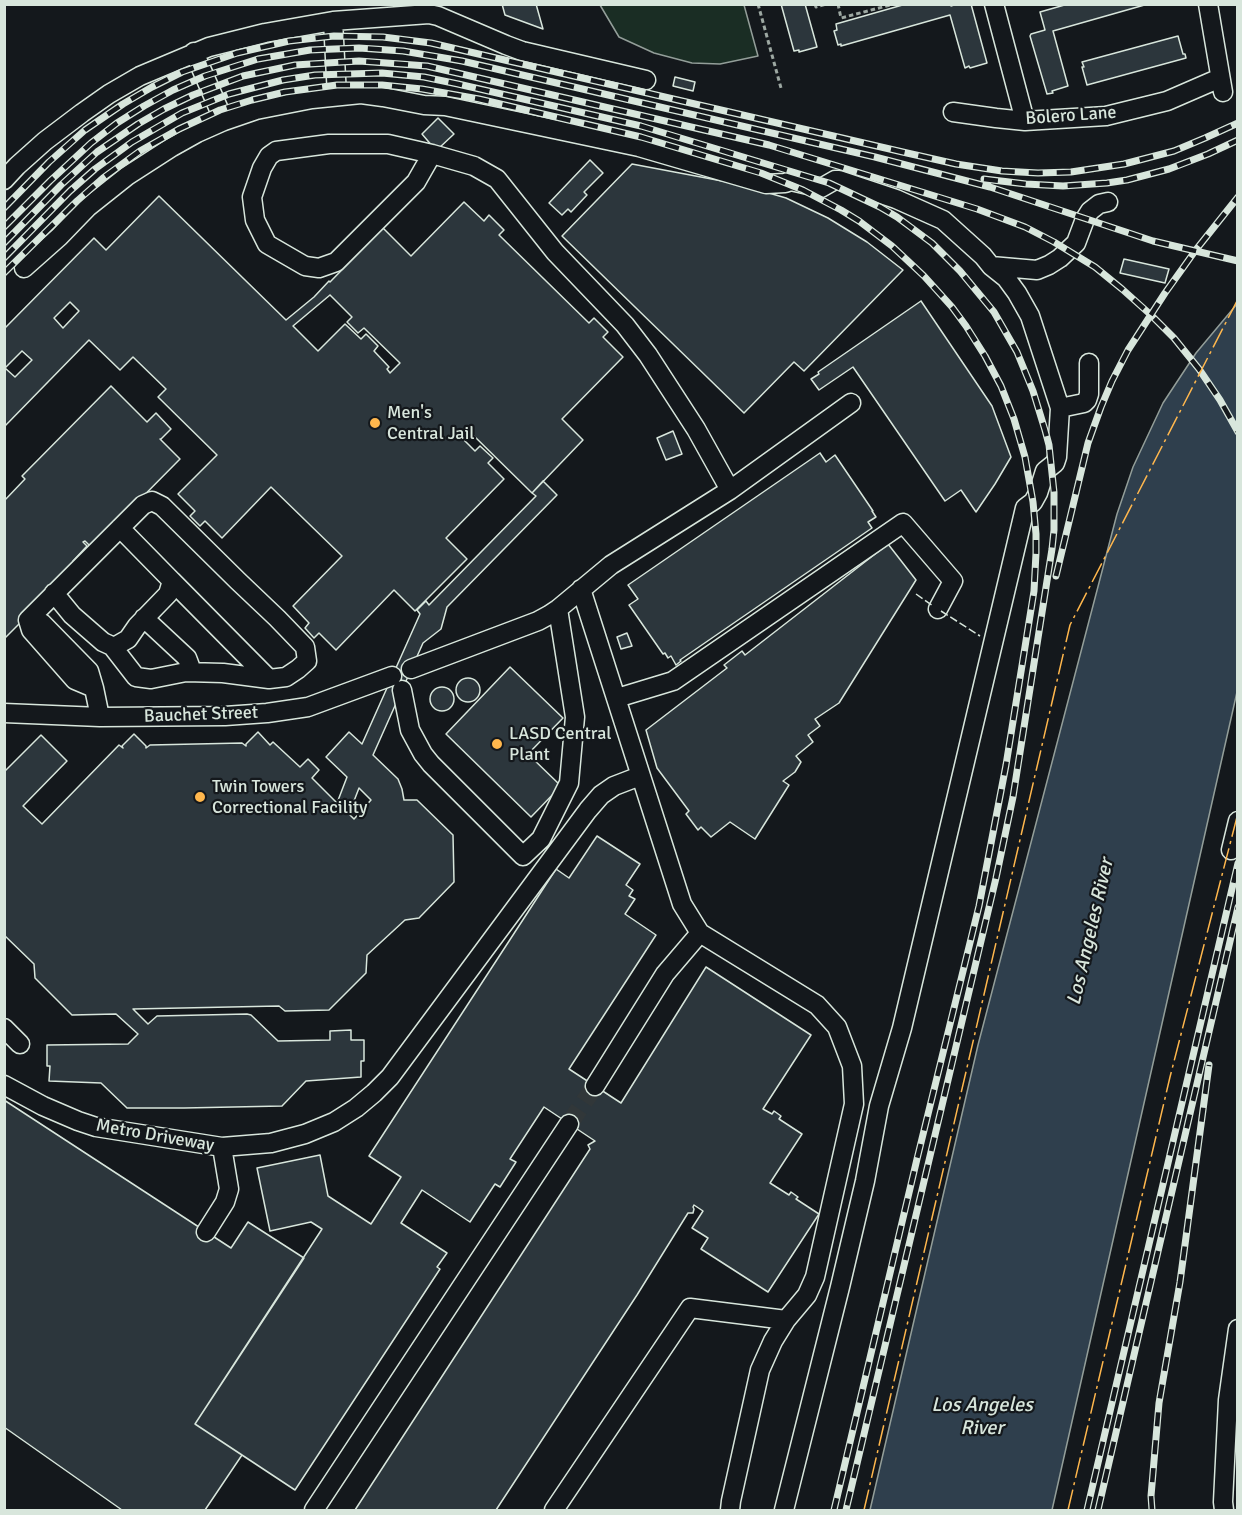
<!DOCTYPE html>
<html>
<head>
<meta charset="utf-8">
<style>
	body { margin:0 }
	#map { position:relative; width:1242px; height:1515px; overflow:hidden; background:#14181c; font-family:Signika,sans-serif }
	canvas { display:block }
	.frame { position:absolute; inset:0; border:6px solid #d8e6dc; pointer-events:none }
</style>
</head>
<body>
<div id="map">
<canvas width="1242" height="1515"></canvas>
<div class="frame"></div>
</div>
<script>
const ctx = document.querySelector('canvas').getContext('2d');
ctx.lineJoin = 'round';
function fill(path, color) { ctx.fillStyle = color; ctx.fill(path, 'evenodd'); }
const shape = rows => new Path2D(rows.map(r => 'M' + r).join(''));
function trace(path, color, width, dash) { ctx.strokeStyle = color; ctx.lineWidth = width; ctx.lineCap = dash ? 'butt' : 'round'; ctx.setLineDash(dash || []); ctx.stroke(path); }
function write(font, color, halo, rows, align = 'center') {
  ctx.font = font + ' Signika,sans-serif'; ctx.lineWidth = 4.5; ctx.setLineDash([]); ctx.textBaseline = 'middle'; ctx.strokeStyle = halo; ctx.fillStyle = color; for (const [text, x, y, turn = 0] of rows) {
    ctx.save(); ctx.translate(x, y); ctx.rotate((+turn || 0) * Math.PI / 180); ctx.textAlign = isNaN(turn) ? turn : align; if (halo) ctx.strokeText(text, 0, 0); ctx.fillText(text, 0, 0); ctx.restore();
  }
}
const green = shape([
	[600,5,744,5,758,56,720,64,692,63,654,53,619,37,600,5]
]);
const water = shape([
	[1237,304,1237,692,1052,1510,870,1510,978,1045,1117,514,1133,467,1163,403,1196,353,1237,304]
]);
const building = shape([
	[502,4,536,4,543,29,505,15,502,4],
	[781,4,805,4,817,47,799,52,799,50,794,51,781,4],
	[906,4,951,4,951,6,957,4,971,4,987,63,970,68,969,66,965,68,950,15,841,46,841,44,838,45,834,31,837,30,836,24,906,4],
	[1068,4,1148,4,1053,31,1068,86,1052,91,1053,93,1047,94,1030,36,1031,34,1045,30,1040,12,1068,4],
	[1178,36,1183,54,1185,54,1186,58,1087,85,1082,67,1084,67,1082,62,1178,36],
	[675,77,695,82,693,91,673,86,675,77],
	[438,118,454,134,438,149,434,145,433,147,422,134,438,118],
	[590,160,603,173,584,192,587,195,571,212,568,209,562,215,549,203,590,160],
	[632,164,738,184,786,198,828,218,867,242,903,270,804,371,794,362,744,413,562,236,632,164],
	[159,196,286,320,314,297,329,281,330,282,383,228,411,256,464,202,484,221,489,215,504,230,499,235,589,323,594,318,608,332,603,337,623,357,562,419,583,440,532,493,472,434,467,439,461,434,460,436,475,451,480,446,493,458,488,463,504,479,446,538,467,559,415,611,394,590,336,650,319,633,314,638,305,628,309,623,293,606,342,556,271,487,222,538,205,521,200,526,190,516,195,511,178,494,217,455,158,397,166,389,133,357,120,370,89,340,4,427,4,329,94,238,106,250,159,196],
	[330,295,352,317,347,322,358,333,364,328,400,363,390,373,387,369,389,367,374,351,378,346,366,334,361,339,345,324,318,351,293,326,330,295],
	[70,302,79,311,63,328,54,318,70,302],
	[22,351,32,360,15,377,5,368,22,351],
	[1124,259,1169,269,1165,283,1120,273,1124,259],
	[921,301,992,406,1011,457,995,484,976,512,961,490,945,501,853,367,819,390,811,379,819,374,818,372,921,301],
	[111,386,147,422,156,413,171,429,161,439,160,439,180,459,92,548,85,541,83,542,87,546,73,561,77,566,4,639,4,501,25,479,22,476,111,386],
	[673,431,682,454,666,460,657,438,673,431],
	[820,453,826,462,835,455,873,511,872,511,876,517,868,522,872,528,680,660,681,661,676,665,671,656,668,658,665,653,663,654,629,605,638,599,628,585,820,453],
	[543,481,557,495,447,607,441,629,423,643,373,755,398,779,402,789,404,800,417,800,453,835,454,882,419,918,405,920,367,955,366,973,329,1010,285,1011,279,1006,133,1009,148,1024,157,1016,247,1014,251,1015,278,1041,330,1040,330,1031,351,1030,351,1040,364,1040,364,1061,361,1061,361,1077,306,1081,282,1106,184,1108,127,1108,101,1083,49,1081,50,1066,47,1066,47,1045,128,1044,138,1034,116,1014,72,1015,35,978,34,964,4,935,4,772,41,735,67,761,23,806,42,824,119,745,123,748,122,746,134,734,146,746,146,748,150,745,242,743,246,746,246,744,258,732,270,745,273,742,300,767,308,759,319,770,312,778,337,803,347,777,326,757,349,732,362,744,420,614,417,610,426,601,429,605,536,496,532,493,543,481],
	[359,788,371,800,354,819,349,814,359,788],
	[888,544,916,580,839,703,815,719,820,726,808,735,813,742,796,756,801,762,795,772,783,781,789,785,755,839,730,822,711,837,701,827,698,830,686,814,689,811,657,768,646,730,727,668,724,665,742,651,745,655,888,544],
	[627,633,632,646,621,649,617,637,627,633],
	[510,667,563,718,528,754,561,786,531,817,446,734,510,667],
	'456 690a12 12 0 1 1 24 0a12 12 0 1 1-24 0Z',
	'430 699a12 12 0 1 1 24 0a12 12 0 1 1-24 0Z',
	[597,836,640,864,626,885,633,890,629,896,635,899,625,914,656,935,569,1069,621,1103,706,967,811,1035,763,1109,772,1114,774,1111,781,1116,779,1119,802,1134,770,1183,789,1195,791,1192,798,1197,796,1199,819,1214,768,1292,701,1249,708,1238,692,1228,703,1211,694,1205,693,1207,694,1209,693,1213,688,1213,637,1295,496,1510,355,1510,590,1149,588,1145,595,1141,544,1107,510,1159,516,1162,500,1187,495,1184,470,1222,422,1190,401,1223,447,1253,437,1267,440,1269,295,1490,195,1424,322,1229,311,1222,270,1231,257,1168,320,1155,328,1196,371,1224,401,1177,369,1156,556,869,569,878,597,836],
	[4,1100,231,1248,248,1222,304,1258,195,1424,242,1455,205,1510,122,1510,4,1427,4,1100]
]);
const minorTunnel = shape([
	[569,1124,595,1086]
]);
const path = shape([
	[758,4,781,88],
	[815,4,816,7,827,4],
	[838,4,841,18,894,4]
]);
const minor = shape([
	[994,4,1025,121],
	[1208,4,1223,92],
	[333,21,337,96],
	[194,52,224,121],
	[953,112,996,118,1025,121,1106,116,1167,101,1220,78],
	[432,154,416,182,336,262,319,268,305,266,267,244,255,220,252,197,262,168,269,156,276,151,329,144,388,144,432,154,474,166,497,179,555,252,625,325,648,355,696,429,730,490],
	[4,180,17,166,45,141,82,113,109,94,140,76,209,47,265,33,333,21,429,14,438,16,506,45,522,51,646,80],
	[991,266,1037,270,1049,265,1060,258,1076,243,1085,219,1090,211,1099,204,1108,202],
	[24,268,59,237,88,207,127,176,172,147,197,133,224,121,256,110,312,99,361,94,383,97,424,105,445,106,639,147,766,184,785,183,791,181,821,188,835,180,839,180,896,199,943,220,983,256,991,266,1006,278,1017,293,1030,316,1060,408,1057,457,1055,463,1045,471,1038,493,1033,502,1025,508,902,1028,879,1106,865,1181,840,1287,784,1510],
	[1060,408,1084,403,1087,400,1089,394,1089,363],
	[581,589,682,904,700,933,817,1005,837,1027,852,1066,854,1104,815,1277,807,1295,786,1320,773,1341,760,1370,731,1501,730,1510],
	[54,593,72,615,103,642,114,647,128,639,137,626,168,594,172,581,120,528],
	[28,620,143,505,152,501,162,506,238,581,277,618,305,647,307,661,298,669,286,677,269,679,172,581],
	[112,646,136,677,151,679,186,672,190,666,187,658,144,618],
	[411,669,538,621,549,615,558,609,611,565,730,490,851,403],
	[186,672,223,673,269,679],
	[94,688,75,680,31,630,28,620,42,623,89,671,94,688,100,717],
	[402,690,410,730,423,754,431,764,523,856,541,839,569,783,575,717,558,609],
	[617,698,673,681,903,523,953,581,938,609],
	[4,713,100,717,225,716,267,713,308,707,392,676],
	[1231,850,1238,821],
	[4,1028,20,1044],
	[4,1085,43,1106,78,1121,96,1127,222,1147,229,1189,225,1202,206,1232],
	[595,1086,665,974,700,933],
	[222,1147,271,1143,305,1134,334,1122,356,1108,374,1093,390,1077,588,810,601,795,614,786,640,776],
	[314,1510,569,1124],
	[554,1510,690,1308,786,1320],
	[1224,1510,1223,1502,1228,1400,1238,1329]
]);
const rail = shape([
	[984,179,1026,184,1063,186,1107,183,1127,180,1169,169,1208,154,1238,140],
	[4,208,49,162,85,130,123,104,152,87,182,72,237,53,289,41,334,36,383,37,431,43,907,153,956,164,1002,171,1038,173,1071,172,1124,164,1174,151,1205,138,1238,123],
	[4,227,50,181,91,143,117,123,144,106,173,90,205,76,258,59,310,50,359,48,403,51,462,61,875,157,990,187,1153,241,1238,261],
	[4,243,61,185,97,152,138,124,164,109,193,95,243,76,295,65,359,61,427,66,769,145,977,209,1025,227,1054,242,1095,267,1122,289,1151,315,1174,338,1199,369,1220,400,1238,432],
	[4,258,70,191,95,169,132,142,182,113,229,94,283,80,315,75,382,73,424,77,458,84,641,126,829,183,880,207,897,217,932,243,960,271,994,312,1017,352,1033,391,1045,430,1049,445,1054,492,1054,530,1052,549,1013,797,996,878,846,1510],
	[4,273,77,201,103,178,140,151,179,129,220,110,252,100,285,92,337,85,382,85,422,89,479,99,641,137,761,173,803,190,841,210,859,221,892,246,924,276,952,307,966,326,985,356,1001,386,1014,419,1025,457,1033,502,1036,534,1036,553,1034,591,1006,765,979,906,917,1159,834,1510],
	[1056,576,1088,443,1101,407,1112,381,1128,350,1165,293,1195,251,1238,197],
	[1087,1510,1238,863],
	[1098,1510,1238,907],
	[1152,1510,1151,1496,1159,1403,1180,1282,1209,1065]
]);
const fence = shape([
	[916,594,933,606],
	[941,611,980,636]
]);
const power = shape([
	[864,1510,1070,625,1238,299],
	[1068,1510,1170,1077,1238,813]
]);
const markers = [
	[375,423,6,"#ffb74d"],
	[497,744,6,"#ffb74d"],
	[200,797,6,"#ffb74d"]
];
const streetNames = [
	["Bolero Lane",1071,116,-4],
	["Bauchet Street",201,715,-2],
	["Metro Driveway",155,1136,10]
];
const poiNames = [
	["Men's",387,413],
	["Central Jail",387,434],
	["LASD Central",509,734],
	["Plant",509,755],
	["Twin Towers",212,787],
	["Correctional Facility",212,808]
];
const waterNames = [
	["Los Angeles River",1091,932,-77],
	["Los Angeles",982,1406],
	["River",982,1429]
];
fill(green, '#1a2d24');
trace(green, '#939e99', 1.5);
fill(water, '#2f3f4d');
trace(water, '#939e99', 1.5);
fill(building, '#2c363c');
trace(building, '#d8e6dc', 1.5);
trace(minorTunnel, '#313739', 18, [18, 9]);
trace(minor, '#d8e6dc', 21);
trace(path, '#9da8a2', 3, [4.5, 3]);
trace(minor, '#14181c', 18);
trace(rail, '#d8e6dc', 7);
trace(rail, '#14181c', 4.5, [14]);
trace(fence, '#d8e6dc', 1.5, [8, 3]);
trace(power, '#ffb74d', 1.5, [21, 4.5, 3, 4.5]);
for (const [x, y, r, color] of markers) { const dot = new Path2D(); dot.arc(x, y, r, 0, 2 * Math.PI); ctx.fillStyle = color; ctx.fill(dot); trace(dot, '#14181c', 2); }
write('18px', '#d8e6dc', '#14181c', streetNames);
write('18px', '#d8e6dc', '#14181c', poiNames, 'left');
write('italic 20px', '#d8e6dc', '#14181c', waterNames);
</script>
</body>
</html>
